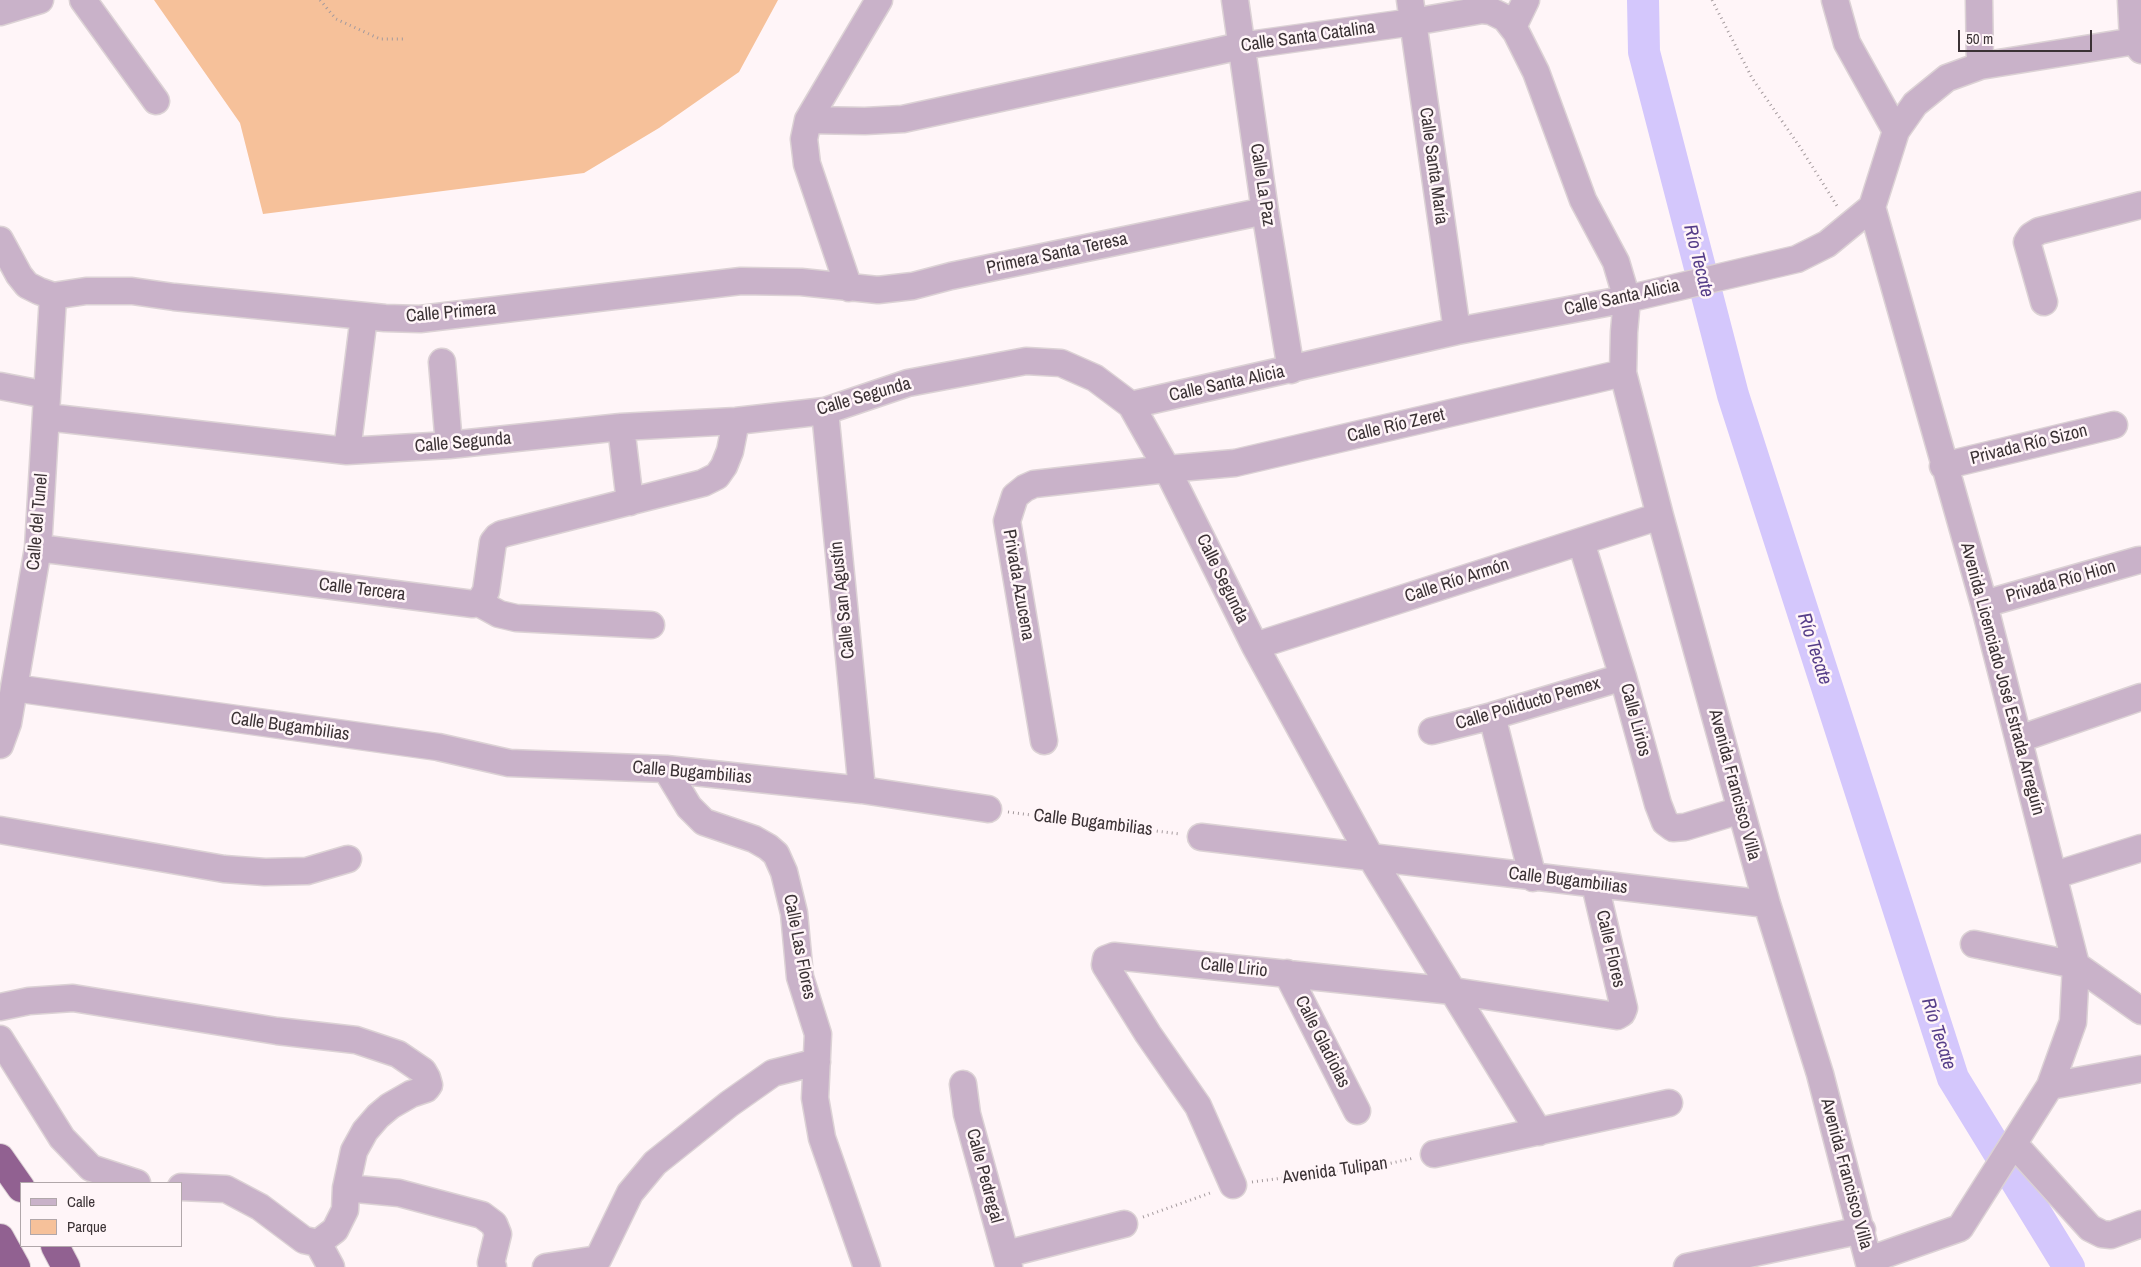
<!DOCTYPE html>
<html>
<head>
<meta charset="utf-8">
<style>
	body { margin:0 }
	#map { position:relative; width:2141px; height:1267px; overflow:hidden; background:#fff5f8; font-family:"Archivo Narrow",sans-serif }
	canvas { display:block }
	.legend { position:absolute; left:20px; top:1182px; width:162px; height:65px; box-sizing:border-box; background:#fff5f8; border:1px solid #b1a7aa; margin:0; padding:6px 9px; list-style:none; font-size:15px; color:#3b3235 }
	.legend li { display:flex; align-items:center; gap:10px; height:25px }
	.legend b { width:25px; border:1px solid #b1a7aa }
	.scale { position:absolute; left:1958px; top:30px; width:134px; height:22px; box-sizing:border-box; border:2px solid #3b3235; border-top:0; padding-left:6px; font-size:15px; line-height:18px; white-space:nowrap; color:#3b3235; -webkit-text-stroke:4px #fff5f8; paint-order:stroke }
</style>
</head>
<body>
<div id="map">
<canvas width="2141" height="1267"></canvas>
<ul class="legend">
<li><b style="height:6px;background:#c9b2c9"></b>Calle</li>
<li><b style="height:14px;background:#f6c19a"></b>Parque</li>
</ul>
<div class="scale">50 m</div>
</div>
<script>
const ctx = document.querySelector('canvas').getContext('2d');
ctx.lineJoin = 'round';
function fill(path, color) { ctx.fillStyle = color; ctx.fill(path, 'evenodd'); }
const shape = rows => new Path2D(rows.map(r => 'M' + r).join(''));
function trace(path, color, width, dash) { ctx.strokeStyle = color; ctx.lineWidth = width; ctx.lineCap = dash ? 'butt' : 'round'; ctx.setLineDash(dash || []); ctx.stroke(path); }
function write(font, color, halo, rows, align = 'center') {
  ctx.font = font + ' "Archivo Narrow",sans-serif'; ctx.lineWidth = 5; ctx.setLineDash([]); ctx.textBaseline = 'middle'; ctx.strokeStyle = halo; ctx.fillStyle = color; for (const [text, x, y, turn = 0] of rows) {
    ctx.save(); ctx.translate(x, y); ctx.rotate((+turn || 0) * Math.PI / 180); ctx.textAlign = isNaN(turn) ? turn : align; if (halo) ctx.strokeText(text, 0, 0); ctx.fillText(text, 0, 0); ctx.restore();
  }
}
const green = shape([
	[154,0,778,0,739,72,659,128,584,173,263,214,240,123]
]);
const river = shape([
	[1643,0,1644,52,1733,395,1953,1078,2069,1267]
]);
const path = shape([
	[320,0,336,19,380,39,404,39],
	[1712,0,1752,78,1800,147,1839,209],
	[1008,812,1180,834],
	[1252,1182,1383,1165,1414,1158],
	[1143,1217,1213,1192]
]);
const minor = shape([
	[83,0,156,101],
	[1235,0,1265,211,1291,370],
	[1410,0,1457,331],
	[1835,0,1847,43,1896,131],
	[1979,0,1980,66],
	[2131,0,2133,40,2141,50],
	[0,12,40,0],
	[1513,27,1526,0],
	[808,120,865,121,903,119,1241,46,1413,22,1482,10,1491,11,1505,18,1516,32,1536,72,1583,200,1616,262,1627,299,1624,332,1623,373,1660,516,1741,810,1767,904,1820,1074,1870,1267],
	[0,240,19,275,27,285,39,291,53,296,86,291,132,291,174,297,385,318,420,319,741,281,801,282,878,290,913,286,951,276,1265,211],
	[849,288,807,164,804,139,808,120,879,0],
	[2044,302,2027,242,2031,236,2039,231,2141,205],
	[442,362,449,445],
	[0,386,47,395],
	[1131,405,1457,331,1627,299,1797,259,1827,244,1872,207,1896,131,1915,104,1947,78,1980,66,2141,40],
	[825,411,862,790],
	[46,417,347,451,449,445,621,427,736,421,825,411,908,383,1026,361,1061,363,1095,378,1131,405,1167,469,1255,646,1370,856,1539,1132],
	[621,427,630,502],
	[347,451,364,316],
	[1943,466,2114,425],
	[1581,542,1623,677,1658,804,1665,822,1673,828,1685,827,1741,810],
	[38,548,473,604,479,603,486,591,493,542,497,537,502,534,703,483,717,476,724,466,730,451,736,421],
	[479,603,499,614,516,618,651,625],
	[1984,604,2139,560],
	[1255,646,1660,516],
	[14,688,438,747,509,763,666,769,862,790,988,809],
	[1492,716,1533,878],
	[1432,731,1492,716,1623,677],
	[2019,739,2141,697],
	[1044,741,1007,521,1015,496,1025,488,1034,484,1167,469,1235,463,1623,373],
	[0,745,8,723,38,548,53,296],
	[666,769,689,807,704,822,754,839,768,847,776,854,784,872,794,913,800,977,818,1034,815,1098,822,1138,867,1267],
	[0,830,224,869,265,872,307,871,348,859],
	[1201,837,1767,904],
	[2055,875,2141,848],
	[1974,944,2076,965,2141,1011],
	[1287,973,1357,1111],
	[0,1007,29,1001,73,998,277,1031,356,1040,398,1054,423,1071,427,1078,429,1085,426,1089,411,1094,390,1106,378,1116,365,1131,354,1151,346,1188,345,1210,335,1230,318,1243,304,1240,260,1207,226,1189,181,1187],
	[0,1039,62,1138,91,1168,137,1183],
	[963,1084,967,1114,1009,1267],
	[2050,1086,2141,1069],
	[2014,1144,2090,1228,2102,1234,2111,1235,2141,1224],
	[1434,1154,1669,1103],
	[1233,1185,1198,1106,1148,1034,1105,965,1106,959,1114,956,1453,991,1617,1016,1622,1013,1624,1008,1595,885],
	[346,1188,399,1193,482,1215,494,1224,498,1234,491,1263,493,1267],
	[318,1243,331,1267],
	[1006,1254,1124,1224],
	[1869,1260,1960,1228,2050,1086,2073,1022,2076,965,1984,604,1872,207],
	[546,1267,598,1259,630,1193,655,1163,729,1104,773,1073,817,1062],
	[1687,1267,1862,1230]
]);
const highway = shape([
	[0,1158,21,1188],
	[0,1238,16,1267],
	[55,1246,66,1267]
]);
const streetNames = [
	["Calle Santa Catalina",1308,37,-8],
	["Calle Santa María",1433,166,82],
	["Calle La Paz",1262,185,81],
	["Primera Santa Teresa",1057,254,-12],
	["Calle Santa Alicia",1622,298,-12],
	["Calle Primera",451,313,-5],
	["Calle Santa Alicia",1227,384,-12],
	["Calle Segunda",864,397,-16],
	["Calle Río Zeret",1396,426,-13],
	["Calle Segunda",463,443,-5],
	["Privada Río Sizon",2029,445,-14],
	["Calle del Tunel",38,522,-85],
	["Calle Segunda",1222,579,64],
	["Calle Río Armón",1457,581,-18],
	["Privada Río Hion",2061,582,-16],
	["Privada Azucena",1018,585,80],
	["Calle Tercera",362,590,7],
	["Calle San Agustín",843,600,-96],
	["Avenida Licenciado José Estrada Arreguín",2002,679,75],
	["Calle Poliducto Pemex",1528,704,-16],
	["Calle Lirios",1635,720,75],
	["Calle Bugambilias",290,727,8],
	["Calle Bugambilias",692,773,5],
	["Avenida Francisco Villa",1734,785,75],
	["Calle Bugambilias",1093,823,7],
	["Calle Bugambilias",1568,881,7],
	["Calle Las Flores",799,947,79],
	["Calle Flores",1610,949,77],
	["Calle Lirio",1234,968,6],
	["Calle Gladiolas",1322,1042,63],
	["Avenida Tulipan",1335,1171,-8],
	["Avenida Francisco Villa",1846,1174,75],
	["Calle Pedregal",984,1176,75]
];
const waterNames = [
	["Río Tecate",1698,261,76],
	["Río Tecate",1814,649,72],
	["Río Tecate",1938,1034,72]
];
fill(green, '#f6c19a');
trace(river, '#d4c7fc', 32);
trace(minor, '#dcd2d5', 29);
trace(highway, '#dcd2d5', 30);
trace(path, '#a49a9d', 3, [1, 4]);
trace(minor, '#c9b2c9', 26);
trace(highway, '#916191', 28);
write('18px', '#3b3235', '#fff5f8', streetNames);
write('italic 19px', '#563e89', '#fff5f8', waterNames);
</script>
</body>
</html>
